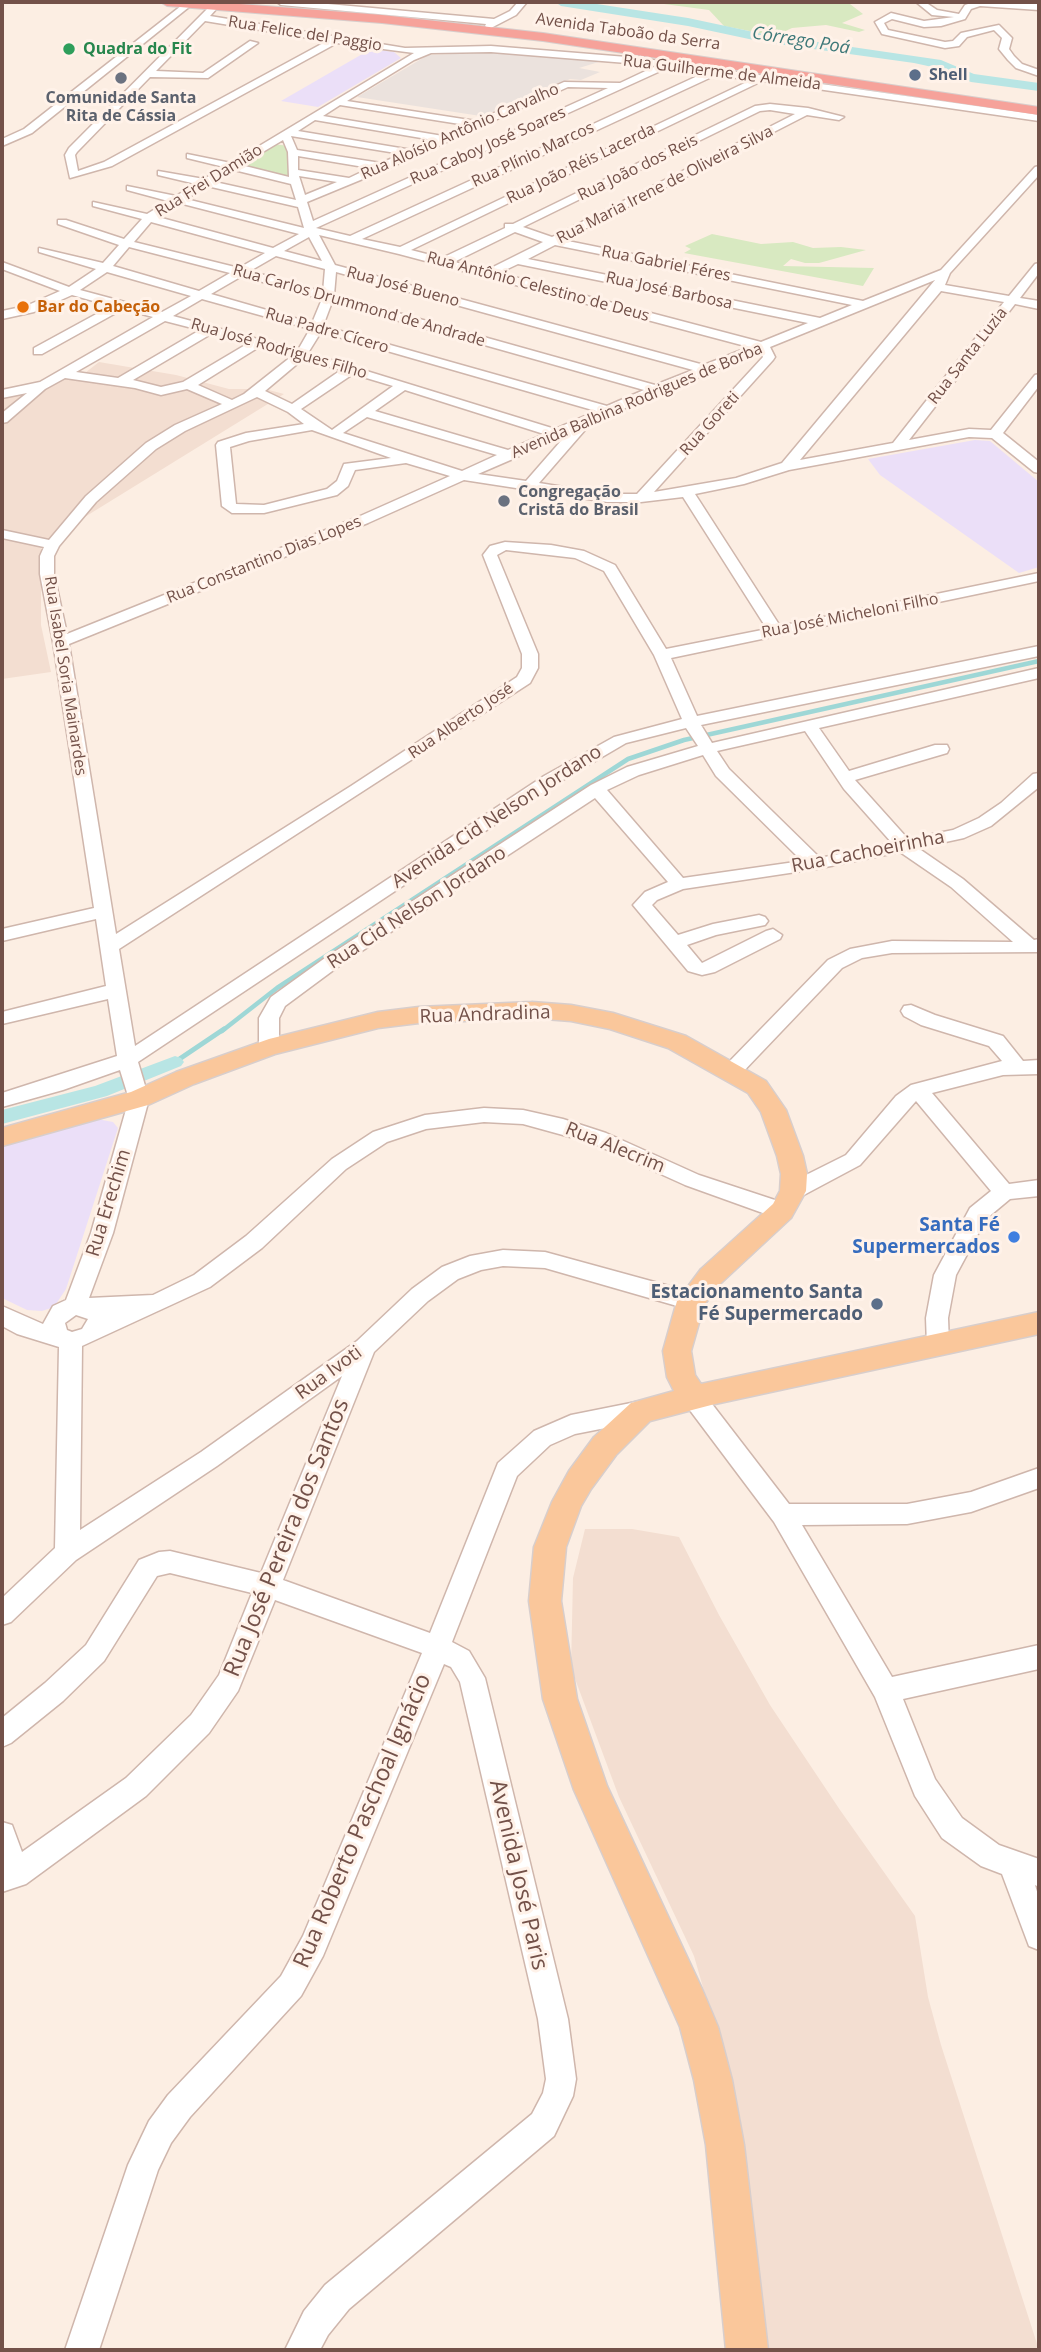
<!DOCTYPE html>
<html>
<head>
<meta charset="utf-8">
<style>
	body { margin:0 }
	#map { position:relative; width:1041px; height:2352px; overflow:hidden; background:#fceee3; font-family:"Open Sans",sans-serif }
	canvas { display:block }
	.frame { position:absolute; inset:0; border:4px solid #735149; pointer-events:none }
</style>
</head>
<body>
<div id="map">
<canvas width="1041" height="2352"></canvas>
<div class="frame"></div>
</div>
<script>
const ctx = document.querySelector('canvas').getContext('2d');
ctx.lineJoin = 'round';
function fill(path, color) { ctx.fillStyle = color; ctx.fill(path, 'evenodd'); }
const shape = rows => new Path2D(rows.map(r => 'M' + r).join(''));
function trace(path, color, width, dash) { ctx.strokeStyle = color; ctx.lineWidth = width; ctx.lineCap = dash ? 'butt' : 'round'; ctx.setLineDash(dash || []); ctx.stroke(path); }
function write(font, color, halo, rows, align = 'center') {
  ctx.font = font + ' "Open Sans",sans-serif'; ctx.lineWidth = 6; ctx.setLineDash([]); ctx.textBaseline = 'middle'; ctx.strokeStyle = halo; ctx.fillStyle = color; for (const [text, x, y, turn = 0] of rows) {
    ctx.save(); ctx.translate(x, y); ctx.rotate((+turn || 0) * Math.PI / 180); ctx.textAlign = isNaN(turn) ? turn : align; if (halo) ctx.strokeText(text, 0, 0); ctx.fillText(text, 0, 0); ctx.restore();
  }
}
const residential = shape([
	[99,362,176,375,229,389,265,389,284,394,41,544,41,625,51,672,2,679,2,388,81,376],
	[585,1529,632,1529,679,1537,719,1615,770,1705,840,1810,915,1916,928,1997,941,2045,1039,2350,769,2350,740,2116,694,1956,619,1797,571,1668,573,1578]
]);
const industrial = shape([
	[502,52,602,61,579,68,600,72,581,80,570,79,487,117,357,97,428,55]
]);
const education = shape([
	[371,49,394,52,401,58,318,107,281,101],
	[975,440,990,441,1039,482,1039,567,1019,573,880,475,868,459],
	[97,1119,113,1122,118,1128,66,1289,54,1307,42,1311,27,1310,2,1298,2,1147]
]);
const green = shape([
	[649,2,854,2,850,4,863,14,842,23,865,30,859,32,826,25,792,28,775,36,724,26,709,10],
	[272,144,290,146,289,178,240,166],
	[712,234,761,244,793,242,813,248,841,247,866,250,819,263,805,263,791,259,783,266,874,268,863,286,684,253,691,249,685,246]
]);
const streamFar1 = shape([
	[222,1031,277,988,628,759,684,740,1039,661]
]);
const stream = shape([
	[175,1062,224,1029]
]);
const canal = shape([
	[175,1056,181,1058,184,1062,181,1066,107,1096,2,1124,2,1110,95,1086,175,1056]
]);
const river = shape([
	[555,2,584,2,688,18,763,34,941,60,974,74,1039,83,1039,91,971,82,937,68,914,63,763,42,688,26,561,6,555,2]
]);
const minor = shape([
	[186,2,194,3,32,133,2,146,2,139,24,129,186,2],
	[277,2,306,2,494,19,510,11,518,2,527,2,516,15,489,29,485,26,486,24,281,5,277,2],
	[916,2,925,2,937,10,959,14,965,5,974,2,1039,4,1039,10,980,6,971,9,965,19,941,26,924,27,892,19,884,23,888,30,945,42,953,41,961,33,999,25,1012,38,1009,49,1014,56,1022,64,1039,70,1039,76,1016,68,1008,60,999,49,1002,38,994,30,967,37,959,46,945,48,882,34,875,22,891,13,924,21,954,17,932,15,916,2],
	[213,3,220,5,210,16,405,48,491,46,639,58,1039,115,1039,121,762,81,411,250,442,258,505,228,505,224,513,224,755,106,770,104,808,108,844,117,839,120,807,115,563,240,863,301,941,270,1035,167,1039,166,1039,175,950,273,945,285,1009,296,1035,264,1039,263,1039,273,1020,298,1039,301,1039,309,1015,304,909,440,969,429,991,430,1035,375,1039,374,1039,386,1003,433,1039,462,1039,473,1034,472,992,438,969,437,789,470,744,484,695,494,780,626,1039,573,1039,581,671,658,697,716,1039,646,1039,656,701,725,712,743,1039,668,1039,678,819,728,849,771,935,745,947,745,949,749,947,753,855,780,908,839,953,830,979,818,1001,803,1033,774,1039,773,1039,787,991,826,964,838,918,848,963,879,1034,940,1039,939,1039,952,892,953,862,958,842,968,739,1076,725,1076,722,1071,725,1066,828,960,850,949,892,941,1013,942,951,887,900,852,816,869,683,889,657,900,652,905,678,935,713,924,759,915,765,917,768,921,765,925,716,935,687,945,702,963,766,931,773,929,782,935,780,939,715,972,702,975,688,971,633,905,645,892,668,882,595,798,339,966,285,1006,279,1018,279,1047,276,1052,269,1054,262,1052,259,1047,259,1018,271,997,325,958,591,785,627,767,698,746,686,728,626,743,556,784,138,1062,149,1099,113,1233,89,1298,153,1295,194,1275,246,1236,332,1159,373,1132,425,1115,484,1108,523,1110,563,1119,606,1133,699,1175,790,1205,793,1211,790,1217,782,1219,774,1217,685,1185,592,1143,523,1124,484,1122,426,1129,387,1142,346,1169,262,1248,210,1287,82,1346,80,1530,201,1452,357,1341,412,1289,442,1267,470,1256,503,1250,545,1252,691,1292,699,1295,702,1301,699,1307,691,1310,545,1268,503,1266,481,1270,458,1279,428,1301,374,1352,283,1580,430,1633,498,1463,534,1431,571,1415,641,1401,649,1404,653,1411,649,1418,641,1421,575,1434,550,1445,517,1476,452,1642,469,1651,485,1678,568,2019,576,2079,573,2096,554,2136,349,2309,328,2335,320,2350,285,2350,304,2311,325,2285,532,2114,543,2093,546,2079,538,2019,460,1682,451,1667,444,1664,323,1956,301,1996,190,2117,171,2143,158,2170,99,2350,65,2350,128,2165,149,2121,168,2095,281,1976,303,1936,422,1653,275,1600,238,1691,209,1733,146,1796,26,1884,2,1892,2,1822,12,1825,22,1852,126,1778,191,1715,219,1675,252,1593,170,1573,157,1576,104,1661,63,1701,11,1743,2,1747,2,1718,45,1683,86,1645,139,1560,159,1552,170,1551,261,1573,342,1376,217,1466,76,1560,11,1622,2,1625,2,1598,55,1548,59,1347,17,1334,2,1326,2,1306,43,1324,53,1306,66,1300,91,1233,129,1099,120,1070,63,1090,2,1107,2,1093,117,1056,108,999,2,1024,2,1012,106,986,96,919,2,941,2,929,94,908,53,642,40,574,40,556,44,547,2,538,2,530,49,540,86,496,146,443,175,425,222,404,187,389,161,395,135,388,65,378,45,389,7,422,2,423,2,413,27,393,2,398,2,390,40,382,153,317,123,309,42,354,34,354,34,348,111,306,72,295,34,312,2,319,2,311,26,306,60,291,2,269,2,262,69,287,96,269,39,252,39,248,103,263,119,245,58,224,58,220,66,220,124,239,142,219,93,206,93,202,147,214,168,201,127,190,127,186,176,196,196,184,158,175,158,171,204,179,224,167,187,158,187,154,231,163,414,53,337,43,112,166,70,178,65,155,69,148,213,3],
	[205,21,327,41,104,162,78,171,75,155,77,152,150,77,208,78,258,43,250,41,203,73,156,71,205,21],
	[491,52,639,64,656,66,620,83,564,82,476,121,347,101,414,60,431,53,491,52],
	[667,68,704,73,350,236,316,228,667,68],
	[716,75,751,80,400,247,362,239,716,75],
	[568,87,608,88,313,221,307,202,387,169,568,87],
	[340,105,466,125,443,136,323,116,340,105],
	[770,110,795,114,552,237,523,227,760,111,770,110],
	[315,120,433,140,412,150,298,131,315,120],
	[291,136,402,154,381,163,297,150,291,136],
	[283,140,288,152,289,177,241,165,283,140],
	[298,156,370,168,349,178,298,170,298,156],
	[234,170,291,184,296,200,215,182,234,170],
	[299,176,337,182,305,195,299,176],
	[207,186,298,207,304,228,186,199,207,186],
	[179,203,299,234,273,248,158,217,179,203],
	[151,222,265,253,239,268,134,242,151,222],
	[515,232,543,242,487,270,454,262,515,232],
	[319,235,399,254,749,347,704,365,335,265,319,235],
	[309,237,322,261,284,251,309,237],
	[555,245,852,305,820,318,528,259,555,245],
	[129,247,230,273,199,291,113,266,129,247],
	[276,256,325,269,323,292,250,271,276,256],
	[518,264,808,323,761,342,499,273,518,264],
	[107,272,191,296,162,312,80,290,107,272],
	[336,272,693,370,655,385,334,295,336,272],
	[242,276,322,299,312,323,211,294,242,276],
	[935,280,782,463,736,478,654,492,773,360,775,357,770,347,935,280],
	[941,291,1004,302,893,443,800,460,941,291],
	[202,299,310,329,298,350,173,316,202,299],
	[332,302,644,390,607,406,323,326,332,302],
	[165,321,200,330,118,378,76,372,165,321],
	[321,332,596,411,555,429,308,353,321,332],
	[211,334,247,344,183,382,161,387,133,380,211,334],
	[259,347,292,356,244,394,232,400,198,385,259,347],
	[760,351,763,357,637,494,607,494,539,483,585,430,585,425,760,351],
	[303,359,341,370,292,404,265,391,303,359],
	[353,374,393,386,332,430,301,409,353,374],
	[405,390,544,434,508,450,375,411,405,390],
	[257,397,288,412,304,424,246,433,218,442,216,445,222,506,232,513,264,513,337,495,348,486,355,470,406,463,450,476,358,517,67,634,54,574,54,556,59,546,96,502,156,449,185,431,257,397],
	[367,417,497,455,462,471,343,433,367,417],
	[312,430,391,458,344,464,337,481,327,489,264,505,236,504,230,447,249,441,312,430],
	[567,434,526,481,478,474,515,458,567,434],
	[464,480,607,502,641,502,683,497,767,629,666,649,615,565,584,551,551,545,505,542,490,546,483,555,522,654,522,668,517,677,351,786,116,934,69,644,368,523,464,480],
	[506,550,575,558,604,571,654,655,682,719,614,737,544,776,135,1046,119,949,530,683,538,668,538,654,497,555,506,550],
	[805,731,844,789,892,843,820,858,729,769,717,751,805,731],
	[703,755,716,776,802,861,683,878,607,790,639,775,703,755],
	[76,1315,88,1319,82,1329,72,1332,67,1330,65,1323,76,1315],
	[911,1005,935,1015,1003,1036,1023,1061,1039,1060,1039,1074,1003,1075,932,1093,1009,1184,1039,1180,1039,1196,1010,1199,986,1219,956,1275,948,1318,949,1345,946,1351,938,1354,930,1351,927,1345,926,1318,934,1275,970,1208,991,1191,916,1101,860,1165,800,1197,793,1199,786,1197,782,1191,786,1185,846,1155,896,1096,911,1085,1002,1061,989,1046,921,1025,904,1016,901,1011,904,1006,911,1005],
	[694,1389,702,1391,789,1504,907,1504,971,1492,1039,1468,1039,1488,971,1512,907,1524,802,1525,892,1677,1039,1645,1039,1669,903,1699,935,1779,962,1818,999,1845,1039,1859,1039,1887,1035,1885,1039,1898,1039,1950,1029,1946,1002,1874,981,1866,942,1838,915,1796,875,1697,774,1522,686,1405,682,1398,686,1391,694,1389]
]);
const major = shape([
	[532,1002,571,1005,613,1013,686,1036,766,1081,786,1110,803,1156,807,1174,806,1191,791,1218,721,1283,704,1305,691,1351,695,1375,701,1384,1039,1312,1039,1334,715,1404,650,1421,616,1455,591,1489,581,1506,566,1547,561,1601,577,1699,607,1786,702,1989,718,2027,732,2080,744,2145,768,2350,726,2350,706,2145,694,2080,680,2027,574,1790,543,1699,529,1601,534,1547,552,1502,569,1471,594,1437,631,1403,674,1391,667,1377,663,1351,677,1301,701,1269,773,1204,780,1191,781,1174,777,1156,761,1112,748,1093,668,1048,610,1029,571,1021,532,1018,419,1023,378,1028,275,1054,194,1084,148,1105,2,1146,2,1128,131,1092,176,1072,269,1039,378,1012,419,1007,532,1002]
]);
const highway = shape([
	[160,2,214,2,382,15,543,33,1039,107,1039,115,543,41,382,23,167,6,160,2]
]);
const markers = [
	[69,49,7,"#2e9e5b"],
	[915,75,7,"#5c6f8a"],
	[121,78,7,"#6b7280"],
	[23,307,7,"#e8710a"],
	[504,501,7,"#6b7280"],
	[1014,1237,7,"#3f7fe0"],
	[877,1304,7,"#5c6f8a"]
];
const farStreetnames = [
	["Avenida Taboão da Serra",628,32,8],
	["Rua Felice del Paggio",305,34,9],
	["Rua Guilherme de Almeida",722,73,7],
	["Rua Aloísio Antônio Carvalho",460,132,-24],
	["Rua Caboy José Soares",488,146,-24],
	["Rua Plínio Marcos",533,155,-25],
	["Rua João Réis Lacerda",581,164,-26],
	["Rua João dos Reis",638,168,-26],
	["Rua Frei Damião",209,181,-32],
	["Rua Maria Irene de Oliveira Silva",665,185,-27],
	["Rua Gabriel Féres",666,264,11],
	["Rua José Bueno",403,287,15],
	["Rua Antônio Celestino de Deus",538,287,15],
	["Rua José Barbosa",669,291,12],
	["Rua Carlos Drummond de Andrade",359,306,16],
	["Rua Padre Cícero",327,331,16],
	["Rua José Rodrigues Filho",279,349,16],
	["Rua Santa Luzia",968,356,-52],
	["Avenida Balbina Rodrigues de Borba",637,401,-23],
	["Rua Goreti",710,424,-48],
	["Rua Constantino Dias Lopes",264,560,-22],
	["Rua José Micheloni Filho",850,616,-11],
	["Rua Isabel Soria Mainardes",65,676,81],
	["Rua Alberto José",461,721,-34]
];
const farLeisurenames = [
	["Quadra do Fit",83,49]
];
const farServicenames = [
	["Shell",929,75]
];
const farWorshipnames = [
	["Comunidade Santa",121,98],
	["Rita de Cássia",121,116],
	["Congregação",518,492,"left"],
	["Cristã do Brasil",518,510,"left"]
];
const farFoodnames = [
	["Bar do Cabeção",37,307]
];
const farWaternames = [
	["Córrego Poá",801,41,9]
];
const streetNames = [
	["Avenida Cid Nelson Jordano",497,817,-33],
	["Rua Cachoeirinha",868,852,-11],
	["Rua Cid Nelson Jordano",417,908,-33],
	["Rua Andradina",485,1015,-2],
	["Rua Alecrim",615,1148,22],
	["Rua Erechim",109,1203,-73],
	["Rua Ivoti",329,1373,-36]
];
const shopNames = [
	["Santa Fé",1000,1226],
	["Supermercados",1000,1248]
];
const serviceNames = [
	["Estacionamento Santa",863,1293],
	["Fé Supermercado",863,1315]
];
const nearStreetnames = [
	["Rua José Pereira dos Santos",287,1538,-68],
	["Rua Roberto Paschoal Ignácio",363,1821,-67],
	["Avenida José Paris",518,1875,77]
];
fill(residential, '#f3ded1');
fill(industrial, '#ebe2dd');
fill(education, '#ebdff8');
fill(green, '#d8e9c1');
trace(streamFar1, '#9ed7d6', 4.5);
trace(stream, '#9ed7d6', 5);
fill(canal, '#b8e5e4');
fill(river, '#b8e5e4');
trace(minor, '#cfb6ac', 3);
trace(major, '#d8cecc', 3);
trace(highway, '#d8cecc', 2);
fill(minor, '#fff');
fill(major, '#fac79b');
fill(highway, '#f6a29a');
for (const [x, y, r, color] of markers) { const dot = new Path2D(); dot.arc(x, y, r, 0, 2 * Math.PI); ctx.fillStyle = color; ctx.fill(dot); trace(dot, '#fff2e9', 2.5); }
write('16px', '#735149', '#fff2e9', farStreetnames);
write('bold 16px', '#27864d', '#fff2e9', farLeisurenames, 'left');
write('bold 16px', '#4e5e75', '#fff2e9', farServicenames, 'left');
write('bold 16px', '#5b616d', '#fff2e9', farWorshipnames);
write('bold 16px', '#c56008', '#fff2e9', farFoodnames, 'left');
write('italic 18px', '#3d7878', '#fff2e9', farWaternames);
write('19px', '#735149', '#fff2e9', streetNames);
write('bold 19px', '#366cbe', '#fff2e9', shopNames, 'right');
write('bold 19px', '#4e5e75', '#fff2e9', serviceNames, 'right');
write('23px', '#735149', '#fff2e9', nearStreetnames);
</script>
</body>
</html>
